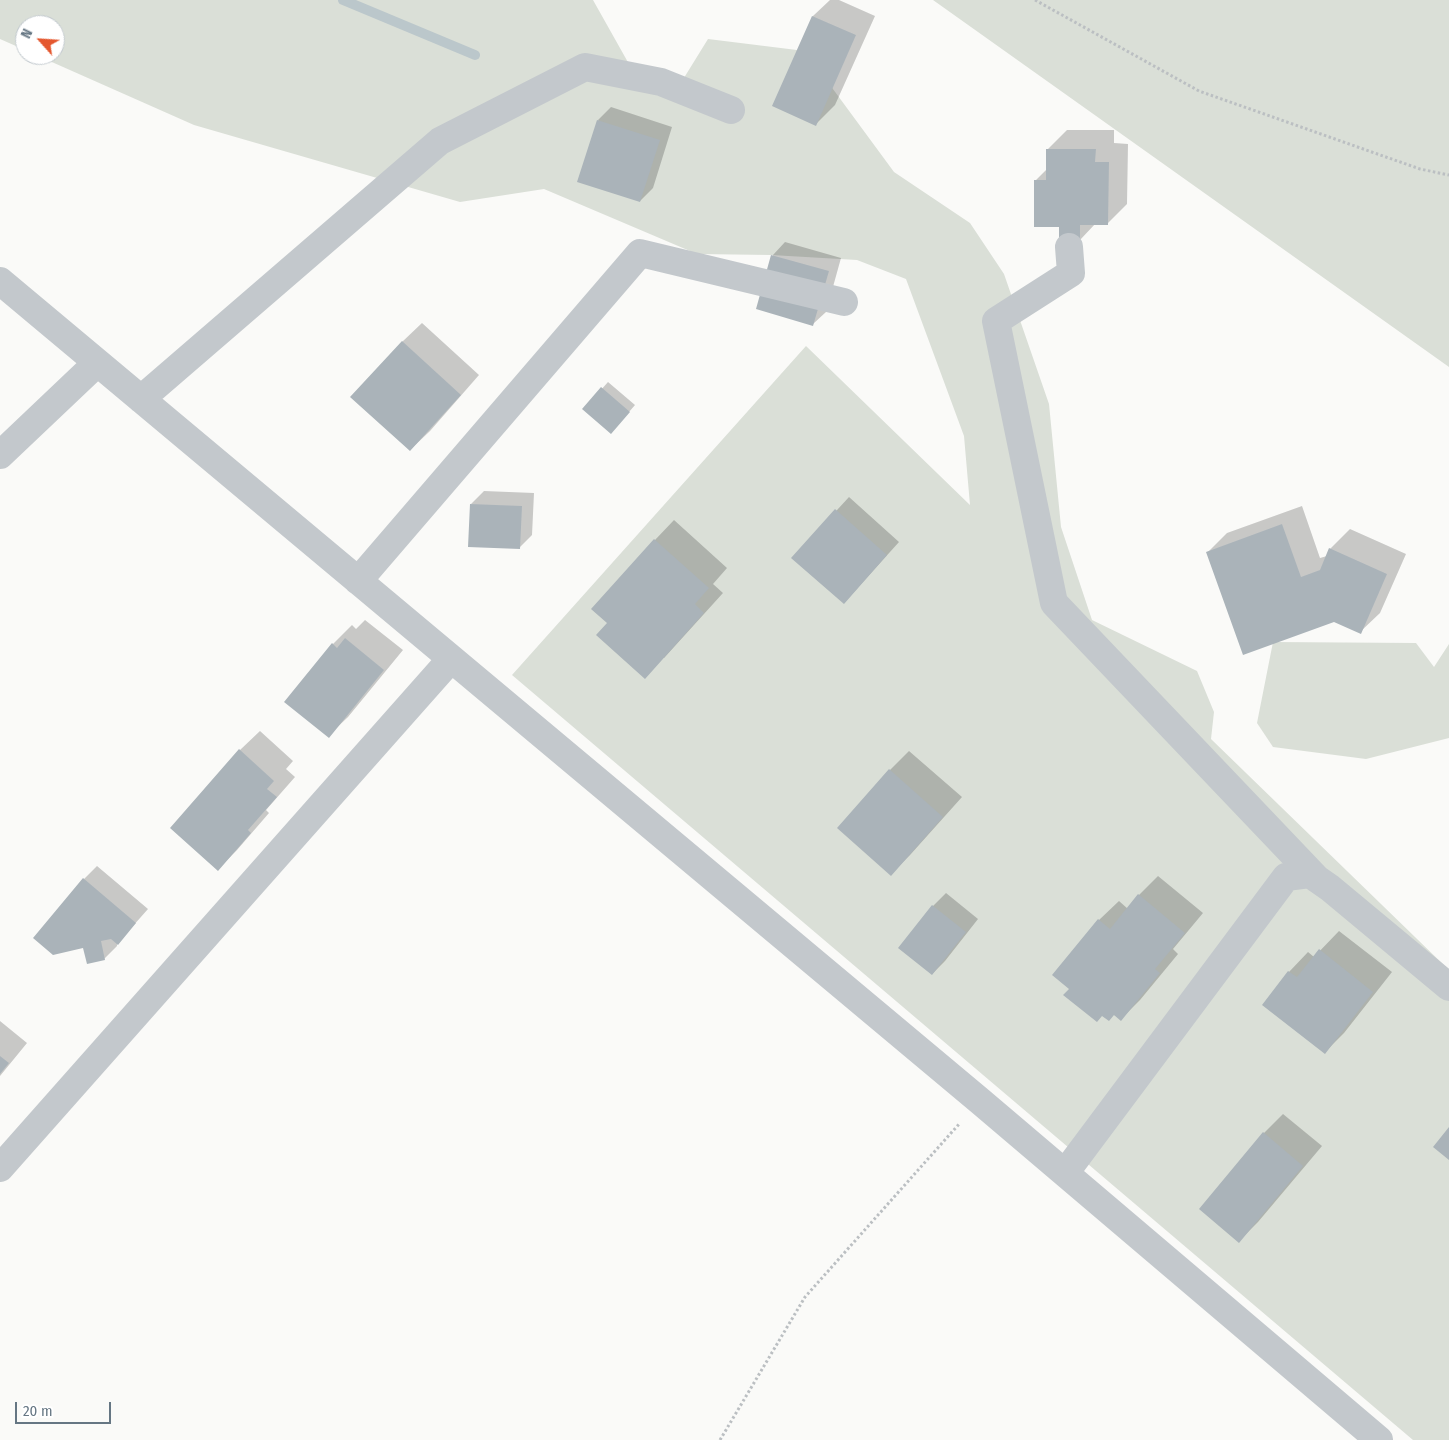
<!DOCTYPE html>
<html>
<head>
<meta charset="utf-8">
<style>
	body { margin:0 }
	#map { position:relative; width:1449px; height:1440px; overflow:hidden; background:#fafaf8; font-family:"Fira Sans Condensed",sans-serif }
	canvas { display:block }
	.north { position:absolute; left:15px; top:15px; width:50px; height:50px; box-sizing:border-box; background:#fff; border:1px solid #c1c8cd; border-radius:50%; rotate:296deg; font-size:14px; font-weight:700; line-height:20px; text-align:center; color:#657683 }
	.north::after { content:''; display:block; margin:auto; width:18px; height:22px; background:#e4572e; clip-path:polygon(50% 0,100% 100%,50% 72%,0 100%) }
	.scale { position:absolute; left:15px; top:1402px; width:96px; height:22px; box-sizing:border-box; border:2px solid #657683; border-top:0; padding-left:6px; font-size:15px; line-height:18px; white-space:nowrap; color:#657683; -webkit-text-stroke:4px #fff; paint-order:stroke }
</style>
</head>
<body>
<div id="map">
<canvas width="1449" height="1440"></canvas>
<div class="north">N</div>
<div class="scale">20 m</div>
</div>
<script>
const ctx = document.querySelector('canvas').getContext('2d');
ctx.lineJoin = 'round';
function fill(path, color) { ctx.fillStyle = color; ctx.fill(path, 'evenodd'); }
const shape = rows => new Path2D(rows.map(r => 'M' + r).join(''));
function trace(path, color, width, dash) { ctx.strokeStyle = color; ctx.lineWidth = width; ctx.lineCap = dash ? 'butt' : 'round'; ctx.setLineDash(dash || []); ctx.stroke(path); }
const green = shape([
	[0,0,593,0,643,89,674,94,708,39,805,51,894,172,970,223,1004,274,1049,404,1061,527,1092,620,1197,671,1214,712,1211,739,1449,970,1449,1440,1413,1440,512,675,806,346,970,505,964,436,906,279,857,260,771,255,697,254,544,189,460,202,194,125,36,55,55,55,55,25,25,25,25,50,0,39],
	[933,0,1449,0,1449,367],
	[1273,642,1416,643,1434,667,1449,644,1449,738,1366,759,1273,747,1257,723]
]);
const shadow = shape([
	[830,0,839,0,875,16,835,105,816,124,774,105,813,16],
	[611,107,672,127,653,188,640,201,598,120],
	[1067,130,1114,130,1114,143,1128,144,1127,204,1108,223,1096,223,1080,240,1061,226,1035,181,1047,169,1048,149],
	[785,242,841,258,826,312,813,324,757,308,773,255],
	[422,323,479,375,430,431,410,450,402,342],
	[608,382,635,405,617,426,584,409],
	[484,491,534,493,532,535,519,548,471,504],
	[849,497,899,542,844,603,793,558],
	[1302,506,1320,558,1327,556,1330,549,1350,529,1406,554,1380,613,1360,632,1208,552,1227,533],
	[674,520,727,568,713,584,723,593,664,658,608,623,592,609,655,540],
	[365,620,403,650,348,717,328,736,286,701,333,644,352,625,356,629],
	[260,731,293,761,286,769,295,777,266,810,269,813,237,850,218,869,240,750],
	[909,751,962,797,910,855,891,874,890,770],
	[97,866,148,909,117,944,117,946,104,959,84,879],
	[1158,876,1203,913,1173,949,1178,954,1140,1000,1121,1019,1071,989,1099,920,1119,901,1128,909,1139,895],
	[946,893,978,919,945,961,932,974,933,906],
	[1339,931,1392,972,1344,1033,1325,1052,1264,1005,1289,972,1308,952,1314,957],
	[0,1021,27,1043,0,1076],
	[1283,1114,1322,1146,1258,1222,1239,1241,1264,1133]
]);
const stream = shape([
	[343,0,475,55]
]);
const building = shape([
	[812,16,856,35,816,126,772,106],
	[597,120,660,140,640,202,577,182],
	[1046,149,1096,149,1095,162,1109,162,1108,225,1080,225,1080,241,1059,241,1059,227,1034,227,1034,180,1046,180],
	[771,255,829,271,813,326,756,309],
	[402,341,461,395,410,451,350,397],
	[601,387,630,412,611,434,582,409],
	[470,504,522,506,520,549,468,547],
	[835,509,887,555,844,604,791,558],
	[1282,524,1301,577,1320,570,1329,548,1387,574,1361,634,1334,622,1243,655,1206,552],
	[654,539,709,588,695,604,704,613,645,679,596,635,607,623,591,609],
	[345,638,384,670,329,738,284,702,332,643,337,648],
	[239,749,274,781,267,789,277,797,248,830,251,833,218,871,170,828],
	[889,769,943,817,891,876,837,828],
	[83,878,136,923,118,945,111,939,101,941,105,960,87,964,83,948,53,955,33,938],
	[1138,894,1185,933,1155,969,1160,973,1121,1021,1114,1015,1109,1021,1102,1016,1097,1022,1063,995,1069,989,1052,975,1098,919,1110,929],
	[932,905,966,932,932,975,898,948],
	[1319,949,1373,992,1325,1054,1262,1005,1288,971,1297,977],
	[0,1056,9,1063,0,1074],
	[1449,1127,1449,1160,1433,1147],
	[1263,1132,1303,1166,1239,1243,1199,1209]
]);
const path = shape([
	[1035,0,1199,91,1420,169,1449,175],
	[720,1440,805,1297,960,1123]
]);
const minor = shape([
	[1069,247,1071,273,996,321,1054,603,1317,879],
	[0,281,980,1101,1379,1440],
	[141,399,440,141,585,67,661,82,731,110],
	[0,455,97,363],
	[358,581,640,253,844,302],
	[0,1168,451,659],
	[1065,1173,1286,877,1310,874,1330,888,1449,987]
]);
fill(green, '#dadfd7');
fill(shadow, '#0003');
trace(stream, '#bbc7cb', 10);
fill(building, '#aab3b9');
trace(path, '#bbbfc2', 3, [2.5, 2.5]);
trace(minor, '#c3c8cc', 28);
</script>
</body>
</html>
